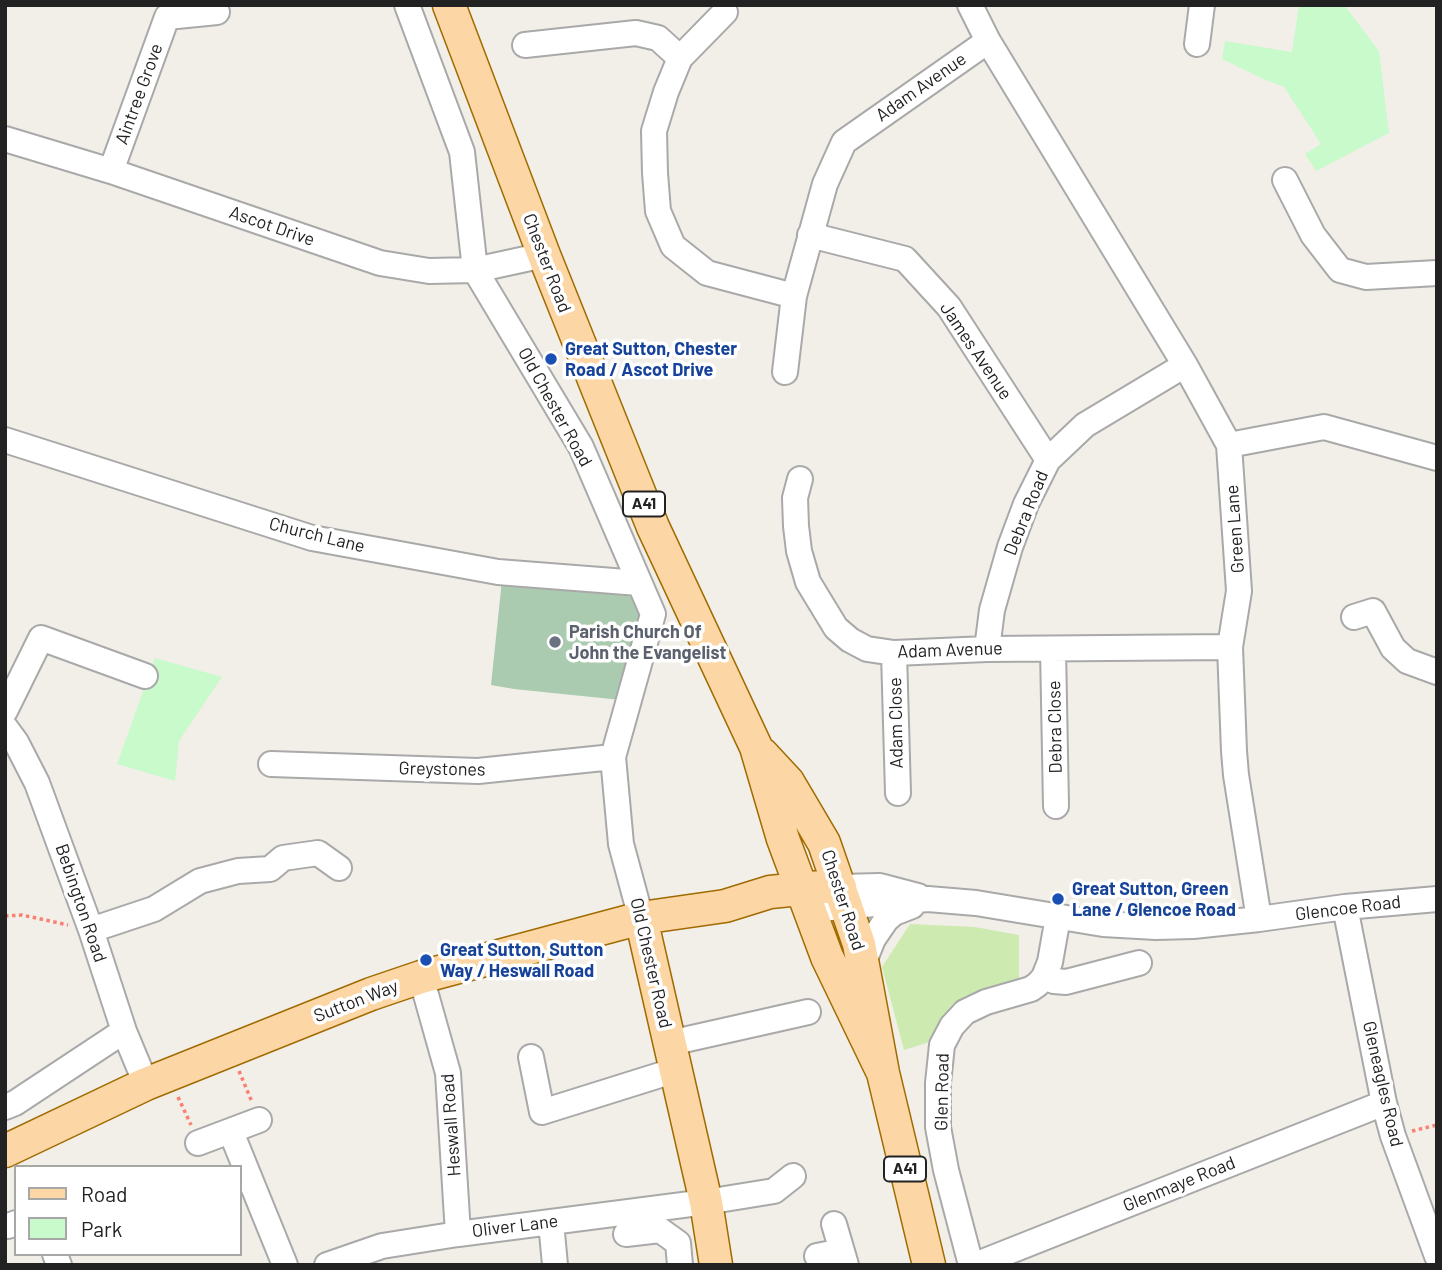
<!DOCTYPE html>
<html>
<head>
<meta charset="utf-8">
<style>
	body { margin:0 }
	#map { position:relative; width:1442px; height:1270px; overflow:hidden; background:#f2efe9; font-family:Barlow,sans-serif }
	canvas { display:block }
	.frame { position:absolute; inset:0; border:7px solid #222; pointer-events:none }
	.legend { position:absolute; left:14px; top:1165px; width:228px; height:91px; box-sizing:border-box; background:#fff; border:2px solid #a7a7a7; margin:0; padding:9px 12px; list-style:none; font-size:21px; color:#222 }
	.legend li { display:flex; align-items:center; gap:14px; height:35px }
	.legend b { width:35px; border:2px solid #a7a7a7 }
</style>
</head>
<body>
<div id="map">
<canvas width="1442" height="1270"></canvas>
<div class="frame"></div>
<ul class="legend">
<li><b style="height:9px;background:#fcd6a4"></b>Road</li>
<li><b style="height:19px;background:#c8facc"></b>Park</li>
</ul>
</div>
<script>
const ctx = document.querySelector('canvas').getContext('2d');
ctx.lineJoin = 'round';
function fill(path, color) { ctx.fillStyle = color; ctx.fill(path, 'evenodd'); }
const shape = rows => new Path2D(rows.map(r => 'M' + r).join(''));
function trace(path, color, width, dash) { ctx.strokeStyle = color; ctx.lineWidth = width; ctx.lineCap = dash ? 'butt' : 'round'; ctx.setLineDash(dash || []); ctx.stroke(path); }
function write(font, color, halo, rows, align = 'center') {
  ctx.font = font + ' Barlow,sans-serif'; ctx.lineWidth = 7; ctx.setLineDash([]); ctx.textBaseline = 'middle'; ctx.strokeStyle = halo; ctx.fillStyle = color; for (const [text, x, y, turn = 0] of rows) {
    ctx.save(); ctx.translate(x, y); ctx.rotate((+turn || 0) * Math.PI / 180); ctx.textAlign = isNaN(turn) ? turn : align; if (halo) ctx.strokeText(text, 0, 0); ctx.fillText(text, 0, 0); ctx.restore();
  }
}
const grass = shape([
	[910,924,975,927,1019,935,1019,982,1003,985,965,996,947,1015,936,1040,904,1050,882,967]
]);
const cemetery = shape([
	[502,580,636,597,643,609,621,700,514,689,491,685]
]);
const park = shape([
	[1299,5,1345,6,1379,51,1389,133,1316,171,1305,154,1321,144,1284,87,1261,78,1222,59,1225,41,1292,52],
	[155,658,222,677,179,741,175,781,117,764]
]);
const path = shape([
	[5,916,22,915,68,925],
	[239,1071,252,1102],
	[178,1097,191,1125],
	[1412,1131,1437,1125]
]);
const minor = shape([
	[407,5,462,152,475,270,581,447,653,614,613,757,621,844,641,918],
	[970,5,988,41,1185,365,1229,445,1239,591,1230,647,1234,751,1236,775,1259,919],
	[725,12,680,58,666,92,654,131,655,173,658,211,673,246,707,273,794,296],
	[1197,44,1202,5],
	[525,45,636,33,658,38,680,58],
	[5,139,111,171,380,263,429,271,475,270,544,255],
	[111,171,167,17,217,12],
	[1285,180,1313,235,1340,270,1366,277,1437,273],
	[810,235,905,259,949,307,1048,460],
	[785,372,794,296,825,184,844,142,988,41],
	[5,440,312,538,498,572,639,583],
	[1229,445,1324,427,1437,458],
	[800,479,795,498,796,526,799,551,808,582,836,628,850,640,867,649,894,653,987,649,1230,647],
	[1354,617,1373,611,1393,648,1407,661,1437,672],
	[987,649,992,610,1010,547,1026,504,1048,460,1085,425,1185,365],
	[1053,649,1056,806],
	[894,653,898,793],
	[5,711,41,638,145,676],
	[5,727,16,742,37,783,91,930,124,1031,146,1084],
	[271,764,478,771,613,757],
	[840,887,880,886,918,896],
	[1345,907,1384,1103,1393,1136,1437,1256],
	[810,910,928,899,976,903,1103,924,1156,927,1193,926,1259,919,1345,907,1437,899],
	[1058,917,1050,962,1044,977,1054,981,1066,982,1139,963],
	[91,930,154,909,200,881,238,871,270,869,283,858,318,853,339,868],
	[863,964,873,939,886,920,894,913,912,906],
	[421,977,448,1073,458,1234],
	[670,1043,808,1012],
	[531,1057,542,1112,676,1070],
	[5,1107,15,1103,124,1031],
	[231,1132,285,1265],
	[198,1143,259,1120],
	[551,1222,555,1265],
	[834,1224,846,1265],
	[8,1226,16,1223],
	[626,1234,660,1230,678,1243,680,1265],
	[55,1254,59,1265],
	[817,1256,842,1251],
	[327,1265,382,1246,458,1234,706,1202,774,1191,793,1176],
	[971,1265,946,1170,938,1127,938,1083,942,1045,952,1026,965,1012,986,1002,1031,989,1038,984,1044,977],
	[975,1265,1384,1103]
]);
const major = shape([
	[449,5,544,255,653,527,756,747,783,839,827,957,883,1073],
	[762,754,788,782,824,843,859,944,883,1073,929,1265],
	[641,918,706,1202,716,1265],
	[5,1151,146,1084,371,994,421,977,641,918,725,906,770,892,821,887,840,887]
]);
const markers = [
	[551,359,7,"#1a4fb4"],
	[555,642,7,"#6b7280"],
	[1058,899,7,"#1a4fb4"],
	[426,960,7,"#1a4fb4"]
];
const shields = [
	[644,504,42],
	[905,1169,42]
];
const shieldNames = [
	["A41",644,504],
	["A41",905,1169]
];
const streetNames = [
	["Adam Avenue",921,87,-35],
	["Aintree Grove",139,94,-70],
	["Ascot Drive",272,226,19],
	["Chester Road",547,263,69],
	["James Avenue",976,351,56],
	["Old Chester Road",555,407,61],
	["Debra Road",1026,513,-68],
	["Green Lane",1235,529,-94],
	["Church Lane",317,535,14],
	["Adam Avenue",950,650,-2],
	["Adam Close",896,723,-91],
	["Debra Close",1055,727,-91],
	["Greystones",442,769,1],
	["Chester Road",843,900,72],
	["Bebington Road",81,903,71],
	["Glencoe Road",1348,908,-7],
	["Old Chester Road",651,963,77],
	["Sutton Way",356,1001,-21],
	["Gleneagles Road",1383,1084,77],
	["Glen Road",942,1092,-89],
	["Heswall Road",451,1125,-94],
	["Glenmaye Road",1179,1184,-22],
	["Oliver Lane",515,1226,-7]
];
const transitNames = [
	["Great Sutton, Chester",565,349],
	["Road / Ascot Drive",565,370],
	["Great Sutton, Green",1072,889],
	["Lane / Glencoe Road",1072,910],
	["Great Sutton, Sutton",440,950],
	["Way / Heswall Road",440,971]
];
const worshipNames = [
	["Parish Church Of",569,632],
	["John the Evangelist",569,653]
];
fill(grass, '#cdebb0');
fill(cemetery, '#aacbaf');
fill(park, '#c8facc');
trace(minor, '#a9a9a9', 28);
trace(major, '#a06b00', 35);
trace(path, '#fa8072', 3.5, [3.5, 3.5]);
trace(minor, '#fff', 24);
trace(major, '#fcd6a4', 32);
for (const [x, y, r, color] of markers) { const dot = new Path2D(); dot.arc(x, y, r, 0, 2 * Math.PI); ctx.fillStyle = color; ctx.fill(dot); trace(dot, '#fff', 2.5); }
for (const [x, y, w] of shields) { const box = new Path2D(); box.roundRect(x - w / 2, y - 12.5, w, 25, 5); ctx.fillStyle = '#fff'; ctx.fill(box); trace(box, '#222', 2); }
write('bold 16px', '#222', null, shieldNames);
write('18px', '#222', '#fff', streetNames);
write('bold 18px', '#164399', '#fff', transitNames, 'left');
write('bold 18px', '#5b616d', '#fff', worshipNames, 'left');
</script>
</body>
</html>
